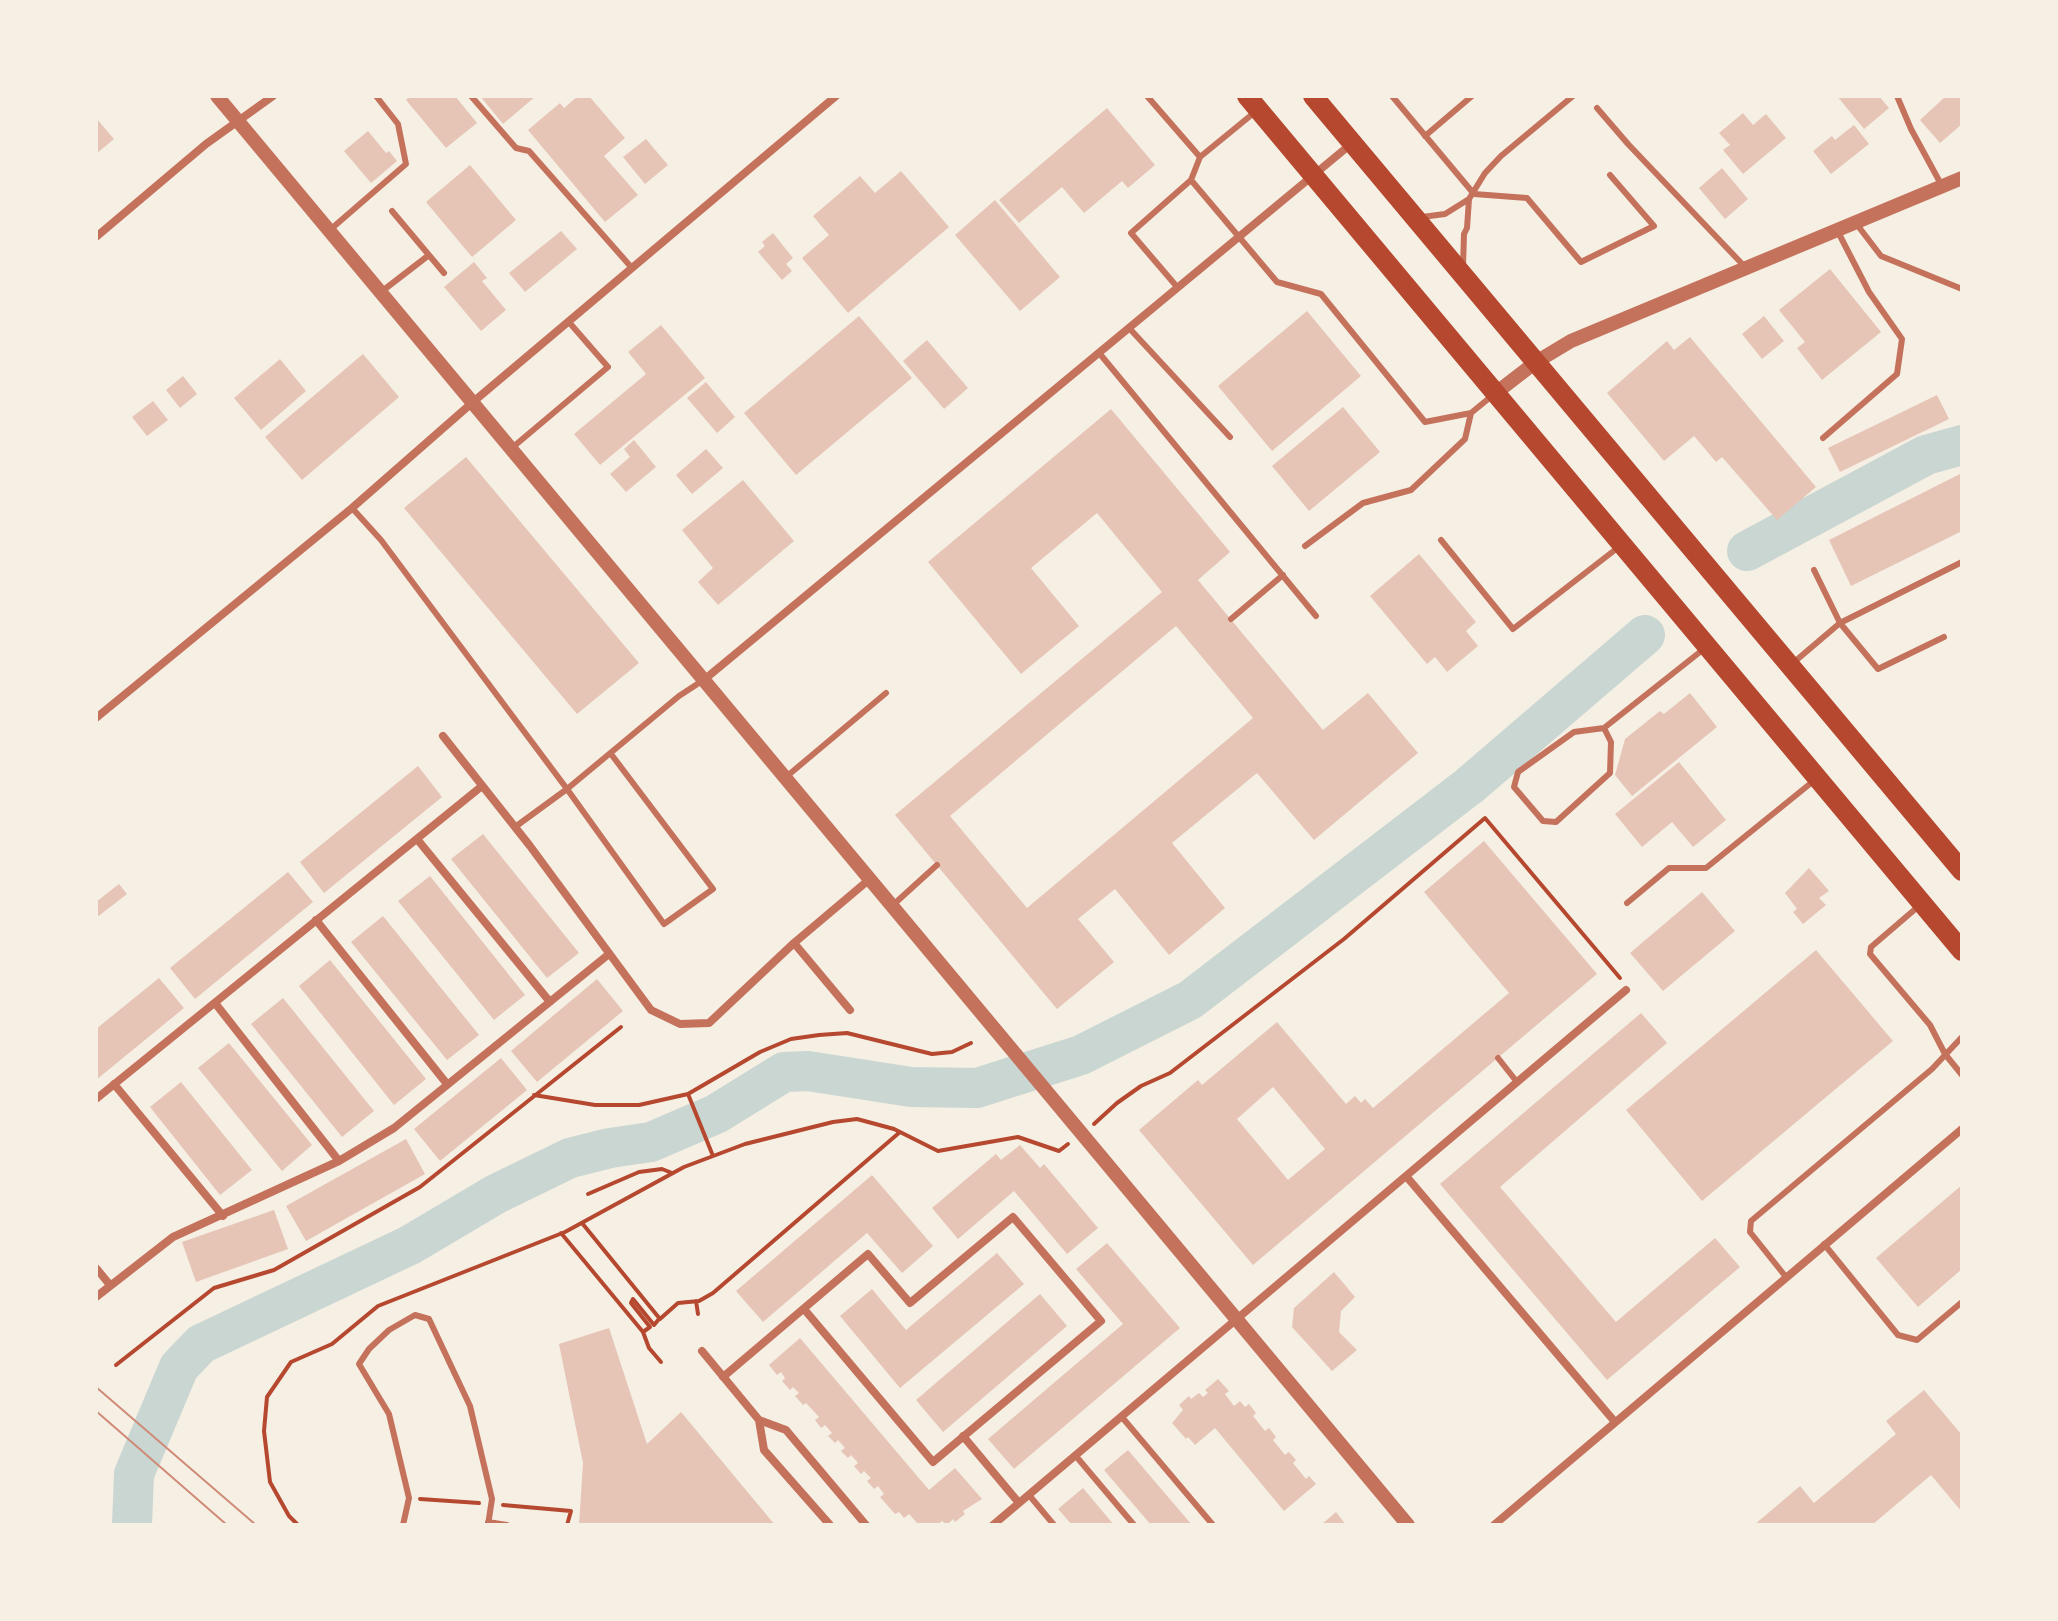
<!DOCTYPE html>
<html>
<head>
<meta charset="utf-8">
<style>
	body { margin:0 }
	#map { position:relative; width:2058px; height:1621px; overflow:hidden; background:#f6efe4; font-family:"Playfair Display",serif }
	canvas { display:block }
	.frame { position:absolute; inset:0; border:98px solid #f6efe4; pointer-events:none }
</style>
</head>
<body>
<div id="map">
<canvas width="2058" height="1621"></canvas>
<div class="frame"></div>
</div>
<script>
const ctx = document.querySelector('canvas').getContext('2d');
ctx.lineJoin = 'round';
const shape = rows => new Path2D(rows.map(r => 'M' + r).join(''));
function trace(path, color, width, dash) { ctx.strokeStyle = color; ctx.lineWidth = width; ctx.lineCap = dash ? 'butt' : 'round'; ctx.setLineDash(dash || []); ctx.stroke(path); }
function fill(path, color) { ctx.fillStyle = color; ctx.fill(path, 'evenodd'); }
const river = shape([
	[1747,551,1926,455,1962,445],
	[132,1525,134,1474,179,1367,201,1344,410,1245,496,1194,570,1158,610,1148,651,1142,716,1114,784,1072,808,1071,911,1087,977,1088,1081,1055,1190,1000,1469,786,1645,635]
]);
const building = shape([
	[410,96,455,96,477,123,446,148,406,100],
	[480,96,536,96,503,124],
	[578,96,589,96,625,138,604,156,638,195,605,222,528,130,560,103,564,108],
	[1837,96,1879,96,1889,108,1864,129],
	[1946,96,1962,96,1962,124,1940,143,1920,120],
	[1107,108,1155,165,1128,188,1122,181,1084,213,1062,187,1019,223,999,200],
	[1743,113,1753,125,1766,114,1786,138,1743,174,1723,150,1730,145,1719,133],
	[96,118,114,139,96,154],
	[1854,125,1869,144,1831,174,1813,151,1832,136,1835,140],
	[368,131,386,153,389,151,397,161,371,183,344,151],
	[646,139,668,165,645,184,623,157],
	[470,165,516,220,472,257,426,202],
	[1722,168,1748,199,1725,219,1699,188],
	[901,171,949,227,848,313,802,258,829,235,813,216,860,176,875,193],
	[995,200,1060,277,1020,311,955,235],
	[561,231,577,249,525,292,509,273],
	[773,233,793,258,786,264,792,271,782,280,758,252,765,246,762,242],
	[474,262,487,278,482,281,506,310,481,331,444,287],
	[1830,269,1881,332,1822,380,1797,348,1805,342,1779,310],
	[1307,311,1361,376,1272,451,1218,386],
	[859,316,912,378,796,475,744,413],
	[1764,316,1784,341,1762,359,1742,334],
	[661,325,705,378,600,465,574,434,646,374,628,352],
	[1690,337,1816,487,1777,520,1722,457,1716,462,1694,436,1664,461,1607,393,1667,341,1674,350],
	[927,340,968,388,944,409,903,361],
	[363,354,399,397,302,480,265,437],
	[280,359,306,391,261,430,234,398],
	[183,376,197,394,180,408,166,390],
	[706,382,735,417,717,433,687,398],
	[1937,395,1949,419,1840,472,1828,448],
	[153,401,168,420,147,436,132,417],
	[1343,407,1380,452,1309,511,1272,466],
	[1111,409,1230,552,1198,580,1323,730,1368,693,1418,753,1314,840,1257,773,1172,843,1225,908,1169,955,1115,889,1078,919,1114,962,1057,1009,895,815,1162,592,1097,513,1031,568,1079,626,1021,674,928,562],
	[1176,626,1253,718,1027,908,950,816],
	[634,440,656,467,626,492,610,474,630,457,624,449],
	[706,449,723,468,692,494,676,475],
	[466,457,639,663,577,714,404,508],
	[1962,473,1962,531,1851,586,1829,540],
	[743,480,794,541,718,605,698,582,713,568,682,530],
	[1419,554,1476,622,1466,631,1478,646,1447,672,1435,657,1427,664,1370,596],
	[1690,693,1717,727,1632,796,1615,775,1625,739,1660,711,1664,714],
	[1679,762,1726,820,1693,847,1672,822,1642,847,1615,814],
	[418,766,442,797,324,893,300,862],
	[483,834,579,953,547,978,451,859],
	[1484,841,1597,974,1253,1265,1139,1130,1198,1080,1202,1085,1277,1022,1346,1104,1355,1096,1361,1103,1365,1099,1373,1108,1509,993,1424,892],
	[1273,1087,1325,1149,1288,1180,1237,1119],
	[1809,868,1829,891,1819,898,1826,905,1803,924,1793,912,1797,909,1785,893],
	[288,872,313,902,195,999,170,968],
	[430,876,525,995,494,1020,398,901],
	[119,884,127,894,96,918,96,902],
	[1702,892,1735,931,1663,991,1630,953],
	[383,916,479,1035,447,1060,351,942],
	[1816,950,1893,1041,1702,1201,1626,1110],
	[330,960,426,1079,394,1105,299,986],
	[159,978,184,1008,96,1080,96,1029],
	[597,979,623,1011,537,1082,511,1051],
	[283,998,374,1111,342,1137,251,1024],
	[1641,1013,1667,1043,1500,1187,1616,1322,1715,1238,1740,1267,1607,1380,1440,1184],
	[229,1043,312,1145,282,1171,198,1068],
	[501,1058,527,1090,440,1161,414,1129],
	[181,1082,252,1170,220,1195,150,1107],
	[406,1139,425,1174,306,1241,286,1206],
	[1020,1145,1040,1168,1044,1164,1098,1228,1067,1254,1014,1191,958,1239,932,1208,996,1154,1001,1160],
	[872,1175,933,1246,902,1273,867,1233,763,1322,736,1291],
	[1962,1185,1962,1269,1918,1307,1876,1258],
	[274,1210,288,1249,196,1282,182,1242],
	[1107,1243,1180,1328,1014,1469,988,1439,1123,1324,1076,1269],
	[997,1253,1024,1284,900,1388,840,1316,872,1289,906,1330],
	[1334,1272,1355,1297,1341,1311,1339,1332,1357,1350,1332,1371,1292,1327,1294,1308],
	[1040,1294,1067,1326,943,1432,916,1400],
	[609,1328,647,1444,681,1412,775,1525,579,1525,583,1463,559,1344],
	[800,1338,929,1490,955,1468,982,1499,963,1511,965,1514,955,1522,953,1519,947,1525,942,1521,937,1525,919,1525,909,1514,904,1518,899,1512,895,1514,880,1497,884,1494,878,1486,874,1489,867,1481,871,1478,864,1471,861,1474,854,1466,858,1463,851,1455,848,1458,841,1451,845,1448,838,1440,835,1443,828,1436,832,1433,825,1425,821,1428,815,1420,819,1417,806,1403,803,1405,795,1396,799,1393,793,1387,790,1390,782,1381,785,1378,781,1372,777,1375,769,1365],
	[1218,1379,1229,1391,1225,1394,1234,1406,1240,1401,1245,1407,1249,1404,1256,1413,1253,1416,1265,1431,1269,1428,1276,1437,1273,1440,1285,1455,1289,1452,1296,1460,1293,1463,1306,1479,1309,1476,1316,1484,1284,1511,1215,1428,1195,1445,1188,1437,1186,1439,1172,1423,1183,1410,1179,1405,1189,1396,1191,1399,1199,1393,1203,1397,1208,1393,1205,1390],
	[1924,1390,1962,1435,1962,1512,1931,1475,1872,1525,1754,1525,1800,1486,1814,1503,1896,1434,1886,1421],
	[1128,1450,1192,1525,1151,1525,1104,1470],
	[1083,1488,1114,1525,1072,1525,1058,1509],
	[1336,1512,1346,1525,1321,1525]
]);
const path = shape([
	[688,1094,713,1156],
	[534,1095,595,1105,639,1105,688,1094,760,1052,791,1039,819,1035,847,1033,932,1054,952,1052,971,1043],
	[1094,1124,1117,1103,1141,1086,1170,1073,1344,939,1485,818,1620,978],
	[588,1194,639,1172,662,1169,672,1173],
	[582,1223,660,1319,678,1303,699,1301,713,1293,900,1132],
	[561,1233,643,1332,649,1348,661,1362],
	[696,1301,698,1314],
	[643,1332,650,1327,631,1303,633,1299,654,1325,659,1319],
	[116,1365,214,1288,274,1270,420,1187,621,1027],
	[420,1499,479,1503],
	[503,1505,571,1511,567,1525],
	[298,1525,289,1516,270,1482,264,1431,267,1397,291,1362,332,1344,378,1306,565,1232,684,1167,745,1144,833,1122,857,1119,894,1129,938,1151,1018,1137,1059,1151,1068,1144]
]);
const service = shape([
	[471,96,516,148,529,151,632,268],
	[1147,96,1200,157,1255,112],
	[1392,96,1474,194,1527,198,1581,262,1654,226,1610,175],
	[1897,96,1911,129,1942,186],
	[1597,108,1628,144,1746,268],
	[1425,136,1472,96],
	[1191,180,1200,157],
	[1469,199,1485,173,1501,156,1573,96],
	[392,211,444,273],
	[1422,217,1445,214,1469,199,1467,228,1464,234,1463,267],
	[1855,222,1881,256,1962,289],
	[331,229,406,164,398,124,376,96],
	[1178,288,1131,233,1191,180,1277,282,1321,294,1425,422,1471,413,1493,395],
	[381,292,429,255],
	[1130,329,1230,437],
	[1100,354,1316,616],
	[1823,438,1897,374,1902,339,1869,292,1837,230],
	[513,447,608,367,568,321],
	[352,508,381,540,567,789,679,696,702,681],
	[1441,540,1513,629,1620,546],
	[1305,546,1363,503,1411,490,1465,439,1471,413],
	[1814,570,1840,623,1878,669,1944,637],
	[1231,619,1283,575],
	[1793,663,1840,623,1962,562],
	[1604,728,1611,742,1610,773,1556,822,1543,821,1514,787,1518,772,1574,732,1604,728,1705,648],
	[786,777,886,693],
	[515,827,567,789,664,924,713,889,611,754],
	[1627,903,1669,868,1706,868,1816,779],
	[893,905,937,865],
	[1920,905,1871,947,1870,954,1930,1025,1945,1054,1962,1075],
	[1498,1058,1517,1082],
	[1824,1244,1898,1335,1917,1340,1962,1302],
	[1786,1277,1750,1232,1751,1221,1932,1069,1962,1037],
	[1121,1416,1213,1525],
	[1075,1455,1134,1525],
	[1029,1495,1054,1525],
	[488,1522,507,1525],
	[403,1525,409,1498,389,1414,359,1364,369,1349,389,1330,415,1315,429,1319,470,1406,492,1499,488,1525]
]);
const minor = shape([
	[96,237,206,144,273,96],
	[705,679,1351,144],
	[96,718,352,508,473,402,836,96],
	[443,736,530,846,651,1010,680,1024,709,1023,794,943,871,878],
	[417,839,550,1002],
	[316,920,447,1084],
	[794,943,850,1010],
	[215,1003,339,1161],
	[114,1084,223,1216],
	[96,1099,482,786],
	[1406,1176,1615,1422],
	[96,1268,110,1285],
	[96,1297,173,1237,339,1161,394,1128,609,954],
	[702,1351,759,1420,764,1450,830,1525],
	[723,1377,868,1254,910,1303,1013,1217,1101,1321,933,1462,804,1309],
	[759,1420,786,1430,866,1525],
	[963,1436,1019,1503],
	[993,1525,1626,990],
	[1494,1525,1962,1129]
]);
const tertiary = shape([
	[217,96,1408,1525],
	[1497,392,1536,362,1571,341,1962,178]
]);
const primary = shape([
	[1247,96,1962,951],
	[1313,96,1962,871]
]);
const tram = shape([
	[96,1387,256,1525],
	[96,1411,227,1525]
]);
trace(river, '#c9d6d2', 40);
fill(building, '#e6c5b7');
trace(path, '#b5482f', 4);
trace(service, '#c5725c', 6);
trace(minor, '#c5725c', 8);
trace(tertiary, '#c5725c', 14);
trace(primary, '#b5482f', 20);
trace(tram, '#cf8b77', 2);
</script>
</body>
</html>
